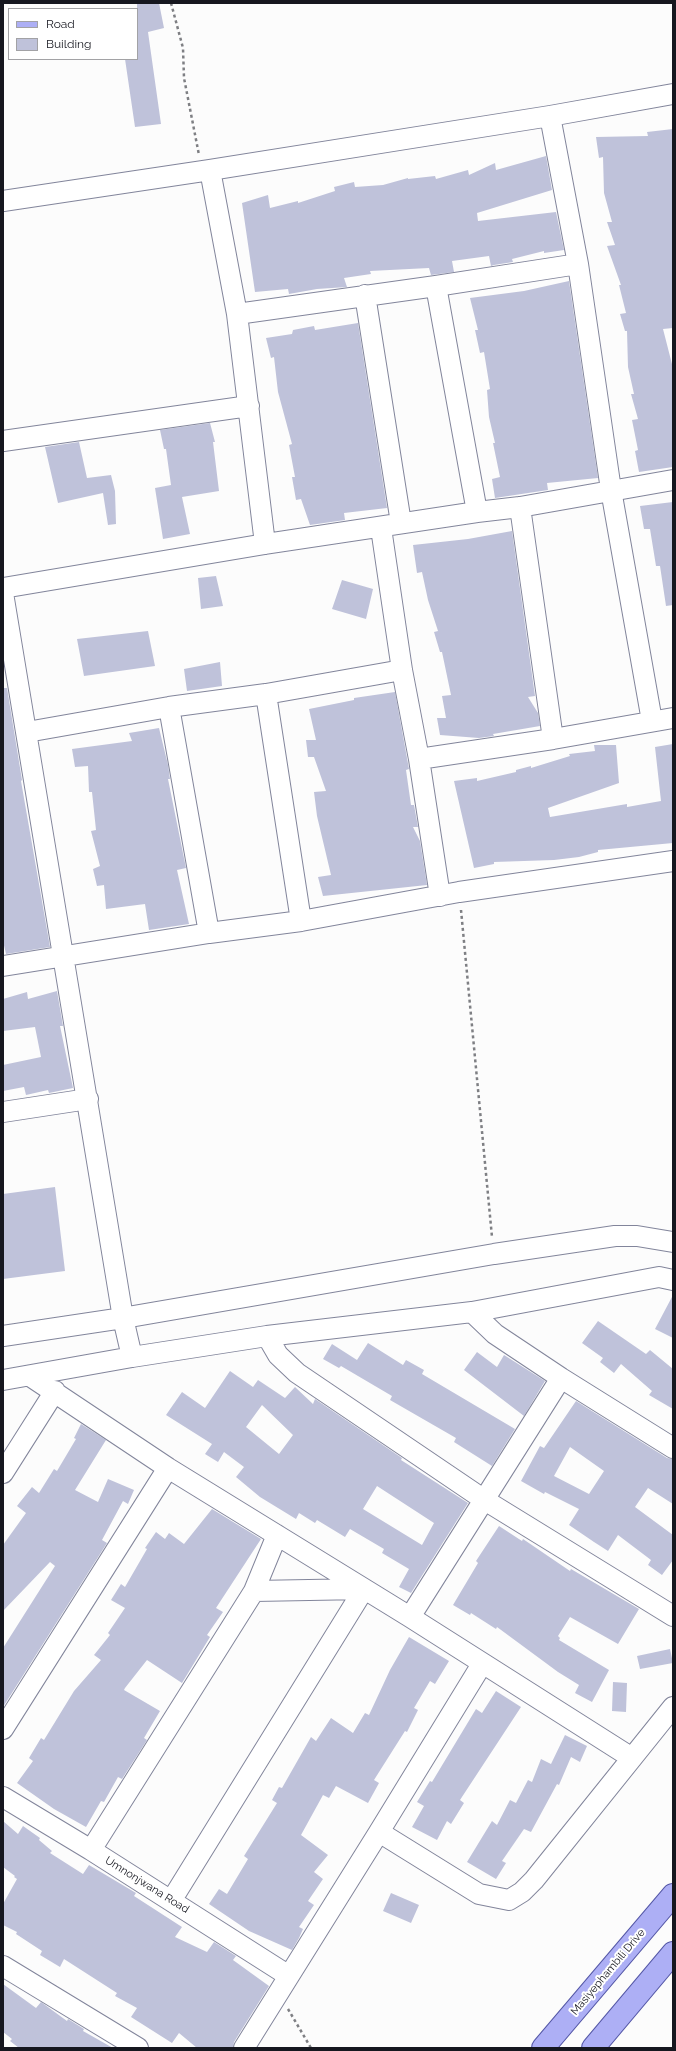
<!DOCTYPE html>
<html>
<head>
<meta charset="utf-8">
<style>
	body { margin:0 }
	#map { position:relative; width:676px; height:2051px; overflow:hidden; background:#fcfcfc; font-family:Raleway,sans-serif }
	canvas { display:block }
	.frame { position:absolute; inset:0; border:4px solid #16171f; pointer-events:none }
	.legend { position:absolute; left:8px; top:8px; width:130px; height:52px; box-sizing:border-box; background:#fff; border:1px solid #a2a2a5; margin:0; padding:5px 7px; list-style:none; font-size:12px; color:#16171f }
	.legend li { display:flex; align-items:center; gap:8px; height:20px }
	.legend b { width:20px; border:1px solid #a2a2a5 }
</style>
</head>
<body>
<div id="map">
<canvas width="676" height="2051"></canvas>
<div class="frame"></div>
<ul class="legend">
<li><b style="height:5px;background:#adaff5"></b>Road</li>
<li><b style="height:11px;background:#bfc2da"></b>Building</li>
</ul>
</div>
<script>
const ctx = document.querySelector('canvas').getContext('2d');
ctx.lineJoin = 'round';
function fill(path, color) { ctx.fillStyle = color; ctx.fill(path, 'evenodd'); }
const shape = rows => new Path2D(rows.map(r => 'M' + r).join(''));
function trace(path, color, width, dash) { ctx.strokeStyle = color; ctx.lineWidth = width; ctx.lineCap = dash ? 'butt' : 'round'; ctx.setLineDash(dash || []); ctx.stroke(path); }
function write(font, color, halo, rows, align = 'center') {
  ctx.font = font + ' Raleway,sans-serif'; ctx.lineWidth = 4; ctx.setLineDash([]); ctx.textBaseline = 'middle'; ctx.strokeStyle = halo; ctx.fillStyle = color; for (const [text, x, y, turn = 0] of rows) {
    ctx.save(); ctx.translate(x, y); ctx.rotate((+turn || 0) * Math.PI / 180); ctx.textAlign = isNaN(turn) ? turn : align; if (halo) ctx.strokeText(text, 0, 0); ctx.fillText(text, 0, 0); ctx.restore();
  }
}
const building = shape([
	[137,3,159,3,164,28,148,32,161,124,135,127,125,59,137,59],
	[673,129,673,328,663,329,673,368,673,467,639,472,635,451,638,450,632,420,638,419,631,394,634,394,628,367,627,331,625,331,620,314,626,313,619,285,621,285,607,246,615,245,607,222,612,222,604,193,603,157,599,158,596,137,648,136,647,132],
	[546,156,552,190,477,213,478,221,556,212,564,250,544,253,544,251,512,259,513,262,494,265,491,266,489,256,452,261,454,272,431,275,429,268,370,271,371,274,344,278,347,287,317,289,289,294,288,289,255,292,242,203,268,195,270,208,298,201,298,203,335,191,334,187,354,182,355,187,383,185,408,178,408,179,435,176,436,179,468,170,469,175,495,163,496,170],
	[569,281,598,478,547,483,548,490,495,498,492,479,500,477,493,443,495,443,489,417,487,390,490,389,484,352,480,353,475,330,478,330,470,298,524,291],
	[358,323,387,508,344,513,345,520,310,525,301,499,296,500,292,477,295,477,289,445,292,444,278,392,274,357,271,358,266,338,292,334,293,330,314,326,315,330],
	[210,423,215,442,213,442,219,491,182,497,190,534,163,539,155,488,171,485,166,449,164,449,160,430],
	[79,442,87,478,111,475,115,491,116,524,108,525,103,493,58,503,45,447],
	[673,502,673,605,666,606,660,566,656,566,650,529,644,529,640,506],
	[512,531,535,696,528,697,538,713,540,726,493,734,494,736,479,738,440,735,437,718,446,718,442,696,451,695,442,652,440,652,434,632,438,631,428,600,422,572,417,573,413,545,468,539],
	[216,576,223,606,201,609,198,578],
	[342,580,373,589,366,619,332,609],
	[148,631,155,666,84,676,77,639],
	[220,662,222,686,187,691,184,669],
	[3,688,7,688,22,780,21,781,50,947,6,954,3,941],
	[395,692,409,769,406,770,411,805,414,805,418,827,413,827,420,841,427,885,323,896,318,877,331,875,317,816,314,792,326,791,314,757,308,757,306,740,316,740,309,709,354,700,354,698],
	[159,728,168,765,170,779,168,779,186,868,177,870,189,924,149,930,145,904,106,909,104,885,97,886,93,869,100,866,91,831,96,830,92,792,89,792,88,766,75,767,72,749,132,741,129,733],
	[673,744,673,843,598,850,598,852,579,857,554,860,494,862,494,864,474,868,454,781,477,778,477,781,516,772,516,770,531,766,531,768,570,756,569,754,595,751,594,745,616,745,619,783,548,808,550,817,627,804,627,807,661,801,655,747],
	[57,991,63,1026,60,1026,73,1088,49,1093,48,1090,26,1095,24,1087,3,1091,3,1065,41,1057,35,1027,3,1031,3,999,27,992,28,999],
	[55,1187,65,1271,3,1279,3,1194],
	[673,1295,673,1338,655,1329],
	[598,1321,646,1354,650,1350,673,1369,673,1409,649,1395,652,1391,621,1364,614,1373,600,1362,603,1358,582,1343],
	[368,1343,403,1365,406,1360,424,1370,422,1374,515,1429,492,1466,454,1442,456,1438,390,1400,392,1396,341,1366,339,1368,323,1359,332,1344,357,1360],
	[477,1352,497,1367,504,1355,545,1381,524,1416,464,1370],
	[230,1371,253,1387,258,1380,285,1398,295,1387,313,1404,315,1399,402,1458,401,1460,468,1503,411,1593,399,1587,409,1569,382,1553,384,1549,350,1529,345,1537,317,1520,315,1523,299,1513,296,1519,260,1497,236,1477,244,1467,224,1452,218,1462,205,1454,212,1444,166,1415,182,1392,205,1408],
	[262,1405,293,1435,279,1454,246,1427],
	[377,1486,434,1523,422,1545,363,1509],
	[576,1401,667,1458,673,1459,673,1504,648,1488,635,1507,673,1535,673,1560,662,1575,648,1565,651,1560,618,1535,608,1551,594,1542,569,1525,579,1509,545,1492,544,1494,521,1481,540,1446,544,1448],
	[570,1447,604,1471,589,1494,554,1476],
	[81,1424,106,1440,75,1490,98,1502,108,1479,134,1490,128,1504,123,1501,102,1540,107,1543,3,1707,3,1648,55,1566,50,1562,3,1611,3,1545,26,1513,17,1506,32,1487,39,1493,54,1469,57,1471,76,1439,74,1438],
	[212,1509,261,1539,216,1608,223,1612,207,1635,210,1637,182,1683,147,1660,125,1688,124,1690,160,1711,144,1738,147,1740,122,1779,118,1777,104,1802,101,1801,86,1827,54,1809,17,1783,33,1761,29,1758,41,1738,44,1740,74,1691,101,1660,94,1655,110,1635,108,1633,125,1608,111,1600,121,1584,125,1587,147,1549,145,1548,156,1532,165,1539,169,1533,184,1544],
	[499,1526,522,1541,523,1539,570,1571,571,1569,639,1609,618,1644,570,1617,558,1636,560,1638,559,1640,609,1670,592,1702,575,1693,579,1685,558,1672,497,1627,496,1629,471,1613,470,1615,453,1605,478,1563,476,1561],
	[409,1637,449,1661,435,1684,430,1681,414,1708,418,1710,407,1732,405,1731,374,1780,379,1783,368,1803,336,1786,329,1798,323,1795,301,1835,328,1855,314,1872,323,1879,308,1901,314,1905,299,1927,303,1929,299,1938,292,1950,249,1931,209,1904,219,1889,227,1894,248,1859,244,1856,277,1803,272,1800,279,1787,282,1788,311,1737,316,1741,331,1718,353,1733,365,1713,369,1715,390,1670],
	[670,1649,673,1663,640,1669,637,1656],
	[613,1682,627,1683,626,1712,612,1711],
	[496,1691,521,1707,460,1800,464,1803,451,1824,447,1821,437,1840,412,1827,424,1806,417,1802,430,1781,432,1782,476,1709,482,1713],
	[565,1735,587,1746,580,1762,571,1757,559,1785,557,1784,531,1832,524,1829,502,1861,506,1863,496,1879,467,1862,492,1821,497,1825,510,1800,516,1803,528,1780,532,1782,541,1759,551,1764],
	[3,1821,18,1834,23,1826,40,1838,39,1840,52,1851,50,1853,83,1874,89,1865,136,1893,134,1896,182,1927,175,1937,207,1952,214,1942,236,1956,233,1960,269,1986,234,2042,233,2048,197,2048,179,2033,172,2043,131,2017,137,2008,115,1996,117,1993,64,1959,60,1967,40,1955,42,1951,16,1934,17,1932,3,1925,3,1904,17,1879,14,1877,15,1876,3,1867],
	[391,1893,419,1905,411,1923,383,1911],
	[3,1984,36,2008,41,2002,67,2021,68,2019,84,2029,83,2031,113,2048,19,2048,10,2041,12,2039,3,2032]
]);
const path = shape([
	[171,3,183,48,184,78,199,155],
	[461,910,492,1237],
	[288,2009,311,2048]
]);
const minor = shape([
	[550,116,578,264,611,490,652,721],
	[210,170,237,314,265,544],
	[3,201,210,170,550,116,673,94],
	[436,286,477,512],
	[365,295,401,523],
	[237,314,436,286,578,264],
	[3,441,249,406],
	[520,507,553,739],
	[381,528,402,670,419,759,440,896],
	[3,588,265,544,477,512,520,507,673,480],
	[3,593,123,1318,132,1357],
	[266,694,301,921],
	[169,707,209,933],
	[27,732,169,707,266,694,402,670],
	[419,759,553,739,673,718],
	[3,966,209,933,301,921,459,892,673,861],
	[3,1112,88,1099],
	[472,1312,495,1334,561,1378,673,1448],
	[3,1336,123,1318,494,1254,615,1236,637,1236,673,1242],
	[267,1336,278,1355,297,1373,483,1499,673,1616],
	[30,1376,168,1468,410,1617,632,1758],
	[3,1380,132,1357,267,1336,472,1312,659,1277,673,1280],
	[3,1473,55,1391],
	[254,1591,364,1589],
	[410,1617,561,1378],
	[3,1729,168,1468],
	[3,1797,91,1850,289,1976],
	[379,1832,479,1894,509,1900,522,1892,534,1880,673,1707],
	[91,1850,254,1591,277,1535],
	[171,1901,364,1589],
	[3,1966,138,2048],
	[244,2048,379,1832,482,1664]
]);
const major = shape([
	[543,2048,673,1895],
	[593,2048,673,1953]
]);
const streetNames = [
	["Umnonjwana Road",147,1885,32],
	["Masiyephambili Drive",608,1972,-50]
];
fill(building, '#bfc2da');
trace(minor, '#82859b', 22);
trace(major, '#5457a6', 24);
trace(path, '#7e7f83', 2.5, [3, 3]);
trace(minor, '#fff', 20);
trace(major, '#adaff5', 22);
write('11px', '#16171f', '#fff', streetNames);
</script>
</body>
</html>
